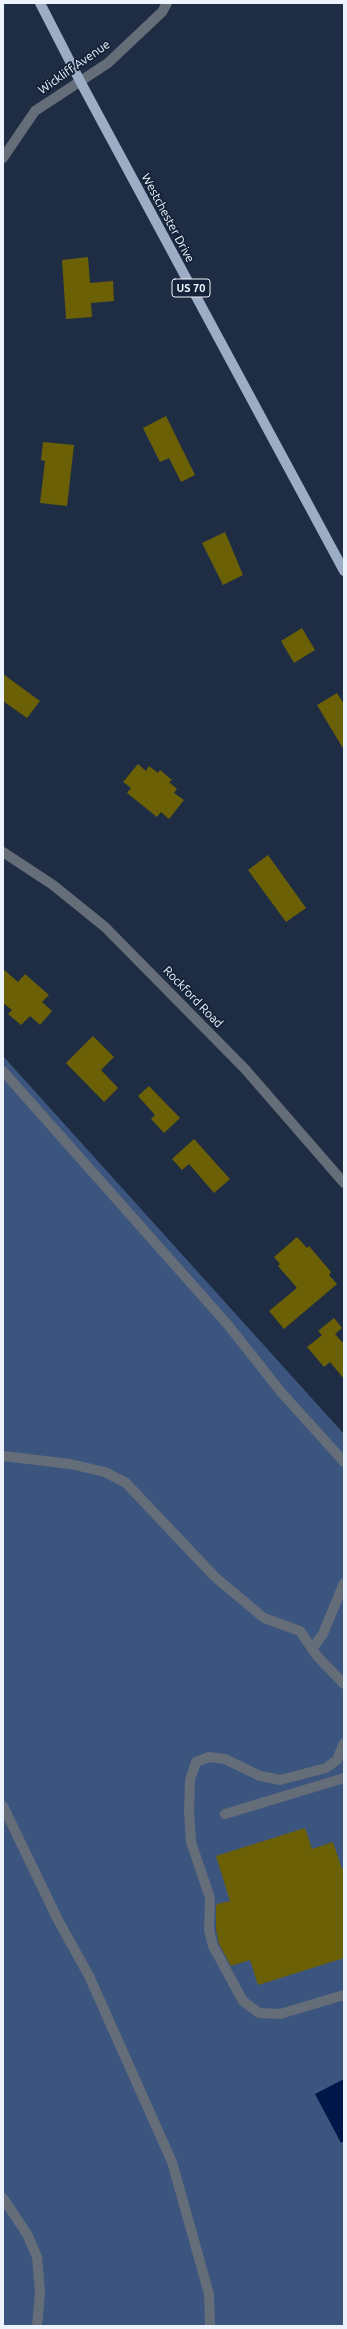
<!DOCTYPE html>
<html>
<head>
<meta charset="utf-8">
<style>
	body { margin:0 }
	#map { position:relative; width:347px; height:2329px; overflow:hidden; background:#1e2d43; font-family:Ubuntu,sans-serif }
	canvas { display:block }
	.frame { position:absolute; inset:0; border:4px solid #eef4fd; pointer-events:none }
</style>
</head>
<body>
<div id="map">
<canvas width="347" height="2329"></canvas>
<div class="frame"></div>
</div>
<script>
const ctx = document.querySelector('canvas').getContext('2d');
ctx.lineJoin = 'round';
function fill(path, color) { ctx.fillStyle = color; ctx.fill(path, 'evenodd'); }
const shape = rows => new Path2D(rows.map(r => 'M' + r).join(''));
function trace(path, color, width, dash) { ctx.strokeStyle = color; ctx.lineWidth = width; ctx.lineCap = dash ? 'butt' : 'round'; ctx.setLineDash(dash || []); ctx.stroke(path); }
function write(font, color, halo, rows, align = 'center') {
  ctx.font = font + ' Ubuntu,sans-serif'; ctx.lineWidth = 4; ctx.setLineDash([]); ctx.textBaseline = 'middle'; ctx.strokeStyle = halo; ctx.fillStyle = color; for (const [text, x, y, turn = 0] of rows) {
    ctx.save(); ctx.translate(x, y); ctx.rotate((+turn || 0) * Math.PI / 180); ctx.textAlign = isNaN(turn) ? turn : align; if (halo) ctx.strokeText(text, 0, 0); ctx.fillText(text, 0, 0); ctx.restore();
  }
}
const green = shape([
	[3,1056,344,1434,344,2326,3,2326]
]);
const water = shape([
	[344,2079,344,2141,341,2143,315,2094]
]);
const building = shape([
	[88,257,90,283,113,281,114,301,91,303,92,317,66,319,62,260],
	[166,416,195,475,181,482,169,458,160,462,143,428],
	[43,442,74,445,67,506,40,503,45,461,41,460],
	[225,532,243,575,223,585,202,543],
	[302,628,315,650,294,663,281,641],
	[3,674,40,701,27,718,3,701],
	[337,693,344,704,344,750,317,705],
	[138,764,146,771,149,766,158,773,160,770,172,780,169,782,177,789,174,793,184,800,169,819,161,812,157,817,127,793,131,788,123,782],
	[268,855,306,908,286,922,248,870],
	[3,969,18,982,25,974,49,995,42,1002,52,1011,40,1025,30,1016,21,1025,8,1014,12,1010,3,1003],
	[93,1036,114,1057,101,1070,118,1088,104,1102,66,1063],
	[149,1086,180,1118,164,1133,151,1119,155,1115,138,1096],
	[194,1139,230,1179,214,1193,189,1164,182,1170,172,1159],
	[297,1237,307,1248,309,1246,331,1272,329,1275,337,1284,284,1329,269,1311,297,1288,278,1266,280,1264,274,1257],
	[334,1318,342,1328,335,1334,344,1344,344,1379,330,1362,324,1367,307,1347,322,1335,318,1331],
	[305,1828,312,1849,333,1842,342,1869,344,1868,344,1958,258,1985,250,1960,231,1966,219,1944,216,1929,216,1907,217,1904,230,1901,216,1856]
]);
const minor = shape([
	[3,158,35,111,108,63,162,12,167,3],
	[3,852,53,885,105,927,245,1069,344,1183],
	[3,1071,228,1325,281,1392,344,1462],
	[3,1456,70,1464,105,1472,126,1483,215,1577,264,1618,300,1631,317,1656,344,1684],
	[312,1649,323,1634,344,1583],
	[344,1743,337,1760,326,1768,280,1780,260,1776,225,1759,209,1757,196,1762,190,1780,189,1812,191,1842,210,1898,209,1930,213,1946,243,2001,259,2013,280,2014,344,1995],
	[3,1806,58,1920,89,1976,172,2162,209,2294,210,2326],
	[225,1814,344,1778],
	[3,2198,27,2234,37,2257,40,2293,37,2326]
]);
const major = shape([
	[40,3,80,81,344,571]
]);
const shields = [
	[191,288,38]
];
const shieldNames = [
	["US 70",191,288]
];
const streetNames = [
	["Wickliff Avenue",74,67,-35],
	["Westchester Drive",168,218,62],
	["Rockford Road",193,997,46]
];
fill(green, '#3b557f');
fill(water, '#001648');
fill(building, '#6b6006');
trace(minor, '#656d79', 10);
trace(major, '#9dadc5', 10);
for (const [x, y, w] of shields) { const box = new Path2D(); box.roundRect(x - w / 2, y - 9, w, 18, 3); ctx.fillStyle = '#152339'; ctx.fill(box); trace(box, '#eef4fd', 1); }
write('bold 11px', '#eef4fd', null, shieldNames);
write('12px', '#eef4fd', '#152339', streetNames);
</script>
</body>
</html>
